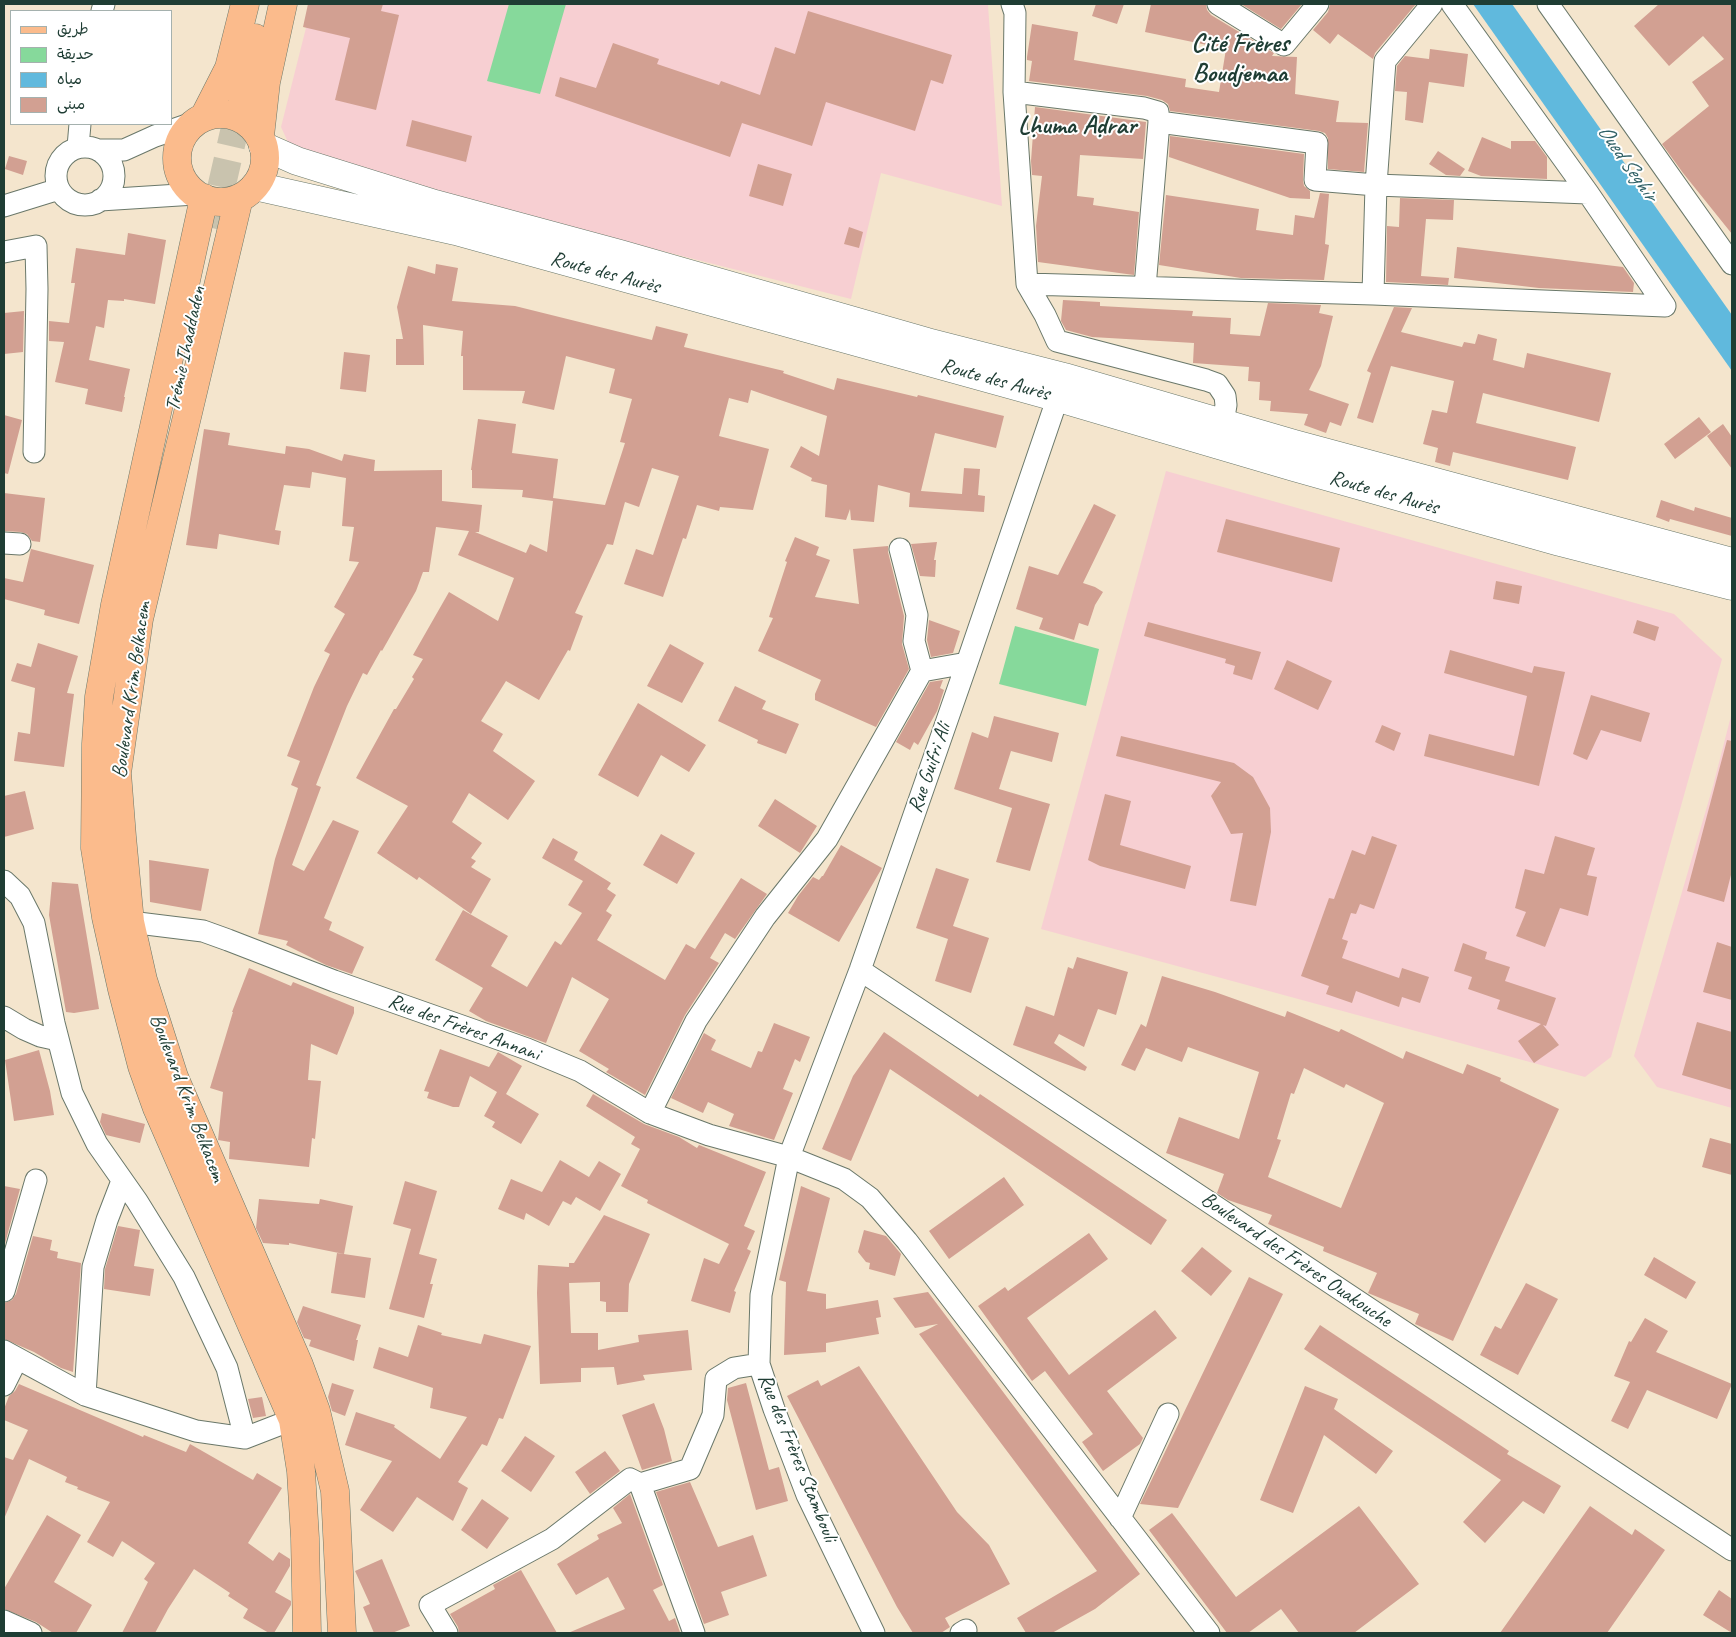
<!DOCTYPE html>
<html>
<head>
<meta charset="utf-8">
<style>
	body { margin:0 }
	#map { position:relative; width:1736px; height:1637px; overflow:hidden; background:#f4e5cd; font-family:Caveat,"Playpen Sans Arabic",sans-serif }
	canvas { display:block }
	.frame { position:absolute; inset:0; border:5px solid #1f3d34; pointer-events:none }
	.legend { position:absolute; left:10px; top:10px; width:162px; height:115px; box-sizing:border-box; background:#fff; border:1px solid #a5b1ae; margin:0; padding:6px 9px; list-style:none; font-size:15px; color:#1f3d34 }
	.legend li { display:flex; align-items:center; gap:10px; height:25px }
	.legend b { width:25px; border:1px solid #a5b1ae }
</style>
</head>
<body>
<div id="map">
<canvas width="1736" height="1637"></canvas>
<div class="frame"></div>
<ul class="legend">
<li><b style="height:6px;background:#fbbb8c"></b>طريق</li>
<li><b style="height:14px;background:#86d99b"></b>حديقة</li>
<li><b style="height:14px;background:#60b9dd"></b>مياه</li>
<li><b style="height:14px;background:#d2a092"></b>مبنى</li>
</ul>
</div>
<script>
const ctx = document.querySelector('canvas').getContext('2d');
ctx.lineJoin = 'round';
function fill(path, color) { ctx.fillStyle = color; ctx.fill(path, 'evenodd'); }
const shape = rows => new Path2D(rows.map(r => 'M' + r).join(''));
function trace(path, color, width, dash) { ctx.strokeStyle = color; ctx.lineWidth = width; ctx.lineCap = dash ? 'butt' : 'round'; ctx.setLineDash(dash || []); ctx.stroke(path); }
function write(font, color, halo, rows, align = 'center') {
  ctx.font = font + ' Caveat,sans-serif'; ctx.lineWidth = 4; ctx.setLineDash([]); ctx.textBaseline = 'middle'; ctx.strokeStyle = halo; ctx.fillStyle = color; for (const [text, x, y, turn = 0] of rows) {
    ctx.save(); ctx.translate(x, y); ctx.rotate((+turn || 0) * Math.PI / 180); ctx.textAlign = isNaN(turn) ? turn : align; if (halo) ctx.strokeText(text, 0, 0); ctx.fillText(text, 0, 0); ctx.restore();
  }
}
const built = shape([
	[312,4,984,4,988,5,1002,206,881,173,851,299,513,213,293,153,281,127],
	[1166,471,1674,614,1722,659,1611,1057,1585,1077,1041,929],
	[1732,712,1732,1108,1657,1087,1634,1056,1713,786]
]);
const green = shape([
	[509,4,566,4,540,94,487,81],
	[1015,626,1099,649,1086,706,999,684]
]);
const water = shape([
	[1473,4,1512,4,1732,315,1732,371]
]);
const building = shape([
	[308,4,383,4,381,11,399,15,376,110,335,100,350,38,303,27],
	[1096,4,1124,4,1117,24,1092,16],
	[1151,4,1206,4,1207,10,1211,15,1274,53,1272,56,1297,57,1295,94,1339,101,1336,122,1368,123,1364,172,1328,169,1328,138,1325,133,1319,131,1170,111,1168,104,1162,100,1147,96,1029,81,1032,61,1027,60,1027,57,1032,24,1078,32,1074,60,1186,79,1185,87,1219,92,1226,49,1145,32],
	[1241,4,1302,4,1281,29],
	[1330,4,1416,4,1375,53,1373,59,1338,34,1330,44,1313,30,1328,12],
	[1659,4,1732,4,1732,234,1683,173,1662,144,1709,106,1692,82,1724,59,1703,36,1669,66,1634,26],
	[808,11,952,55,943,84,931,80,915,131,826,102,812,146,742,123,730,157,555,96,560,77,596,88,613,43,659,59,657,64,719,85,721,81,760,95,775,47,795,54],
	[1430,49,1468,54,1464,87,1429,82,1423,123,1405,120,1407,92,1395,91,1397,66,1405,56,1429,59],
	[1035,107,1146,122,1143,159,1080,155,1077,196,1094,198,1093,205,1139,212,1134,275,1038,262,1036,226,1042,176,1032,175,1031,161],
	[412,120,472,136,466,162,406,146],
	[1170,136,1304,154,1303,180,1304,186,1310,191,1310,199,1290,198,1169,157],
	[1482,137,1511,149,1511,141,1535,141,1547,157,1547,179,1481,176,1468,171],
	[1438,151,1465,169,1460,176,1446,175,1429,164],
	[9,156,27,161,23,175,5,169],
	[758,164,792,174,783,206,749,196],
	[1320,193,1329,194,1325,244,1329,245,1324,280,1241,278,1159,265,1166,195,1259,209,1256,230,1293,235,1295,215,1314,218],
	[1400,198,1454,200,1453,220,1426,219,1421,276,1449,278,1448,285,1386,282,1387,226,1399,227],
	[849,227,863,232,859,248,844,244],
	[128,233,166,240,155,304,124,299,124,301,108,300,104,328,96,326,89,360,130,369,124,397,125,397,122,412,85,404,88,389,55,382,64,342,49,341,49,321,69,323,75,283,71,283,76,248,125,255],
	[1457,247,1623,267,1634,283,1633,292,1539,288,1454,278],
	[436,264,458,268,452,301,515,306,652,340,656,326,688,334,684,347,784,371,783,373,834,390,837,378,917,397,918,395,1004,416,996,448,935,433,921,491,962,494,964,468,980,469,978,495,985,496,984,512,909,507,910,493,878,485,874,522,851,520,850,509,846,520,825,517,827,485,811,481,812,478,790,467,801,446,819,456,827,416,751,390,748,403,729,398,719,436,769,449,753,510,720,507,719,511,697,505,686,539,683,538,663,597,624,584,636,549,653,555,679,476,652,468,639,507,625,502,613,545,607,544,575,613,583,616,570,651,568,650,539,700,506,681,481,721,503,734,493,751,535,781,508,820,469,793,452,822,482,843,471,858,476,861,471,867,491,879,471,914,419,877,417,880,377,853,408,806,356,778,394,709,396,709,414,679,412,677,423,659,413,655,449,592,498,621,514,578,458,555,469,531,436,527,429,572,423,572,416,591,382,651,381,650,367,675,363,673,347,706,316,785,321,787,292,865,304,871,333,820,359,831,324,918,332,922,329,930,364,947,352,974,326,965,286,945,288,941,258,934,275,859,298,788,291,785,300,761,287,756,314,687,330,654,324,651,345,614,334,607,359,562,349,561,354,527,342,526,346,478,312,472,310,488,284,485,275,530,281,531,279,545,219,534,217,549,186,545,204,429,230,433,228,445,285,454,286,446,309,449,342,461,344,454,375,460,374,471,442,470,442,501,482,505,479,532,475,532,526,553,530,544,547,552,553,501,522,497,523,490,472,488,472,470,471,470,478,419,516,424,512,453,558,459,553,498,605,505,625,443,620,442,632,399,609,393,615,369,566,356,554,410,522,403,525,391,463,390,463,356,461,356,463,331,423,325,424,365,396,365,396,339,403,339,397,307,408,266,435,274],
	[1063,300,1100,302,1100,306,1193,311,1192,316,1231,318,1230,334,1260,336,1268,303,1321,305,1319,313,1333,316,1321,366,1309,390,1349,404,1341,426,1330,422,1326,433,1304,425,1308,414,1270,411,1271,401,1259,400,1260,382,1248,381,1249,367,1193,363,1194,343,1092,337,1066,330,1061,321],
	[1394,307,1412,308,1401,332,1462,347,1464,342,1475,344,1478,334,1497,339,1493,360,1524,368,1527,353,1611,373,1599,422,1483,393,1476,423,1576,447,1568,480,1453,452,1450,466,1435,462,1438,448,1423,444,1432,410,1447,413,1454,381,1391,366,1373,423,1357,418,1371,373,1367,371],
	[24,311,23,352,4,354,4,313],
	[344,352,370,355,366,392,340,389],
	[4,415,22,420,8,474,4,473],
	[1699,417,1711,432,1675,459,1664,444],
	[1723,424,1732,437,1732,469,1707,436],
	[4,493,45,498,40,542,32,541,27,534,21,532,4,531],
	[1661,500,1694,511,1695,507,1732,518,1732,536,1670,519,1669,522,1656,517],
	[1094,504,1116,515,1083,583,1095,587,1103,592,1095,605,1088,626,1079,623,1074,640,1039,629,1043,618,1016,609,1029,566,1058,575],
	[1226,519,1340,548,1332,582,1217,552],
	[795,537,819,547,816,555,830,560,815,597,859,604,853,549,888,546,888,552,904,616,902,644,909,669,876,727,815,700,815,694,821,680,758,651,773,618,769,617,787,562,785,561],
	[937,542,934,560,936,560,935,577,920,576,911,544],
	[31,549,94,565,79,624,44,615,45,610,4,599,4,578,23,582],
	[1496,581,1522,586,1519,604,1493,599],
	[929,620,960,631,953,653,931,657,927,640],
	[1637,620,1659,627,1655,641,1633,633],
	[1148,622,1261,652,1252,680,1233,674,1235,666,1225,663,1226,659,1144,636],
	[38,643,78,656,67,693,74,694,64,767,14,761,18,732,30,734,35,688,11,681,17,663,31,667],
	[670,644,704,663,682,703,647,686],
	[1450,650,1532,673,1534,666,1565,672,1539,786,1424,756,1429,734,1514,756,1527,696,1444,673],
	[1287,660,1332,681,1318,710,1274,689],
	[943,680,940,688,944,690,937,711,918,745,914,742,910,750,896,742,930,682],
	[735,686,766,701,762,709,799,724,786,754,757,743,758,740,718,721],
	[1591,695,1650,713,1641,742,1601,730,1587,760,1573,754],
	[638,703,706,745,689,772,661,755,638,797,598,775],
	[994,716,1059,733,1052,762,1011,751,999,789,1050,804,1030,871,996,862,1012,808,954,789,972,732,988,738],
	[1382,725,1401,733,1394,751,1375,742],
	[1121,736,1234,763,1253,777,1270,808,1271,832,1256,906,1230,901,1243,833,1231,834,1211,796,1221,782,1116,756],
	[1727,740,1732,741,1732,871,1724,902,1687,891],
	[25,791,34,829,4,837,4,796],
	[1105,794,1131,801,1120,845,1191,866,1185,889,1100,866,1088,860],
	[775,799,817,826,800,853,758,826],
	[661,834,695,853,677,884,643,865],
	[1372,836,1397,845,1374,909,1360,904,1356,914,1351,913,1342,939,1348,941,1342,958,1399,978,1402,968,1429,977,1420,1003,1402,997,1399,1007,1356,991,1352,1003,1326,994,1329,986,1301,976,1329,898,1334,899,1352,850,1365,855],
	[1555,836,1595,848,1587,875,1597,877,1588,916,1560,908,1545,947,1516,936,1526,912,1515,908,1525,869,1544,874],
	[553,838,578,852,574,860,611,883,607,889,616,895,606,911,612,915,597,940,665,980,686,944,695,949,741,878,767,894,735,939,725,933,710,958,719,963,685,1015,645,1095,606,1072,609,1069,579,1051,609,999,572,977,546,1043,486,1021,469,1011,483,988,435,960,463,910,508,936,491,966,527,987,555,941,561,945,582,913,568,905,583,881,542,858],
	[841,845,882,868,839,942,788,913,798,896,813,877,819,880,822,876,823,876],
	[149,860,209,869,201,911,150,902],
	[936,868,969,879,953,926,989,938,971,993,935,981,948,939,916,928],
	[52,882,78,884,99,1009,74,1013,66,1012,49,915],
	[1717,942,1732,947,1732,1000,1703,992],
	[1463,943,1487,952,1485,959,1510,967,1505,981,1556,998,1546,1026,1543,1025,1559,1045,1534,1063,1518,1041,1541,1024,1497,1009,1500,1000,1468,989,1472,977,1454,971],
	[1077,957,1128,972,1116,1015,1098,1009,1084,1047,1059,1034,1054,1043,1087,1067,1085,1071,1013,1045,1026,1006,1054,1016,1068,967,1073,969],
	[249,968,291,986,293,982,354,1007,354,1013,337,1055,311,1044,308,1080,321,1081,315,1139,312,1138,309,1167,229,1159,230,1142,218,1140,223,1092,210,1088,233,1012,232,1012],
	[1162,976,1215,992,1285,1017,1287,1011,1339,1032,1341,1029,1403,1059,1406,1051,1463,1074,1467,1064,1501,1078,1500,1081,1559,1109,1453,1341,1415,1324,1419,1314,1368,1293,1377,1273,1323,1251,1324,1247,1268,1224,1272,1215,1228,1200,1217,1193,1224,1174,1166,1153,1179,1117,1239,1139,1259,1072,1188,1047,1182,1062,1146,1048,1135,1071,1121,1065,1141,1024,1146,1027],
	[1304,1068,1344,1088,1346,1084,1384,1103,1341,1208,1268,1177,1281,1140,1277,1139,1291,1093,1294,1094],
	[1697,1022,1732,1032,1732,1090,1682,1075],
	[774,1023,810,1037,800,1062,795,1059,783,1089,793,1093,774,1140,729,1126,734,1114,708,1102,703,1113,671,1098,704,1033,716,1040,711,1050,751,1068,758,1051,762,1052],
	[884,1032,978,1097,980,1094,1167,1220,1151,1245,890,1069,851,1161,822,1149,853,1076],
	[440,1049,489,1067,498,1052,522,1066,506,1094,539,1114,521,1144,492,1127,495,1122,484,1116,497,1092,470,1076,459,1107,453,1107,427,1098,429,1092,424,1091],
	[39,1050,50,1091,54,1115,14,1121,5,1060],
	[593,1094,644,1124,679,1137,697,1148,699,1145,766,1172,744,1226,755,1231,747,1249,751,1251,734,1291,736,1292,730,1313,691,1301,704,1258,719,1264,729,1244,647,1203,648,1200,621,1186,640,1149,631,1144,635,1137,586,1106],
	[102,1113,145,1124,140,1143,106,1135,100,1122],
	[1710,1138,1732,1144,1732,1175,1702,1167],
	[560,1160,589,1177,599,1161,621,1174,600,1211,576,1197,571,1205,563,1201,549,1226,526,1213,524,1220,498,1209,511,1179,542,1192],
	[1004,1177,1024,1205,949,1259,929,1231],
	[405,1181,437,1191,419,1254,437,1259,430,1284,433,1284,424,1318,389,1309,411,1229,393,1224],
	[4,1186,20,1189,4,1247],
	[801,1186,830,1198,807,1291,826,1294,826,1309,878,1300,881,1317,876,1318,879,1334,826,1343,826,1352,784,1355,786,1282,779,1280],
	[259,1199,319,1204,320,1199,353,1206,344,1254,289,1243,289,1245,263,1243,256,1228],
	[604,1215,650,1234,629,1284,628,1312,606,1312,606,1302,600,1301,600,1282,569,1283,571,1333,598,1333,598,1350,639,1342,638,1335,688,1330,692,1370,643,1375,645,1380,617,1385,614,1367,581,1368,581,1382,540,1384,537,1293,538,1265,569,1267,569,1263,574,1263],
	[118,1226,140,1230,134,1266,154,1269,150,1296,104,1289,105,1269],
	[864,1230,886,1236,901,1254,895,1276,869,1269,870,1263,866,1262,858,1252],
	[1089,1233,1108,1259,1027,1318,1069,1375,1155,1310,1177,1338,1107,1391,1143,1438,1140,1444,1103,1471,1082,1442,1093,1434,1045,1371,1032,1381,978,1306,1005,1287,1008,1291],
	[33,1236,52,1240,50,1250,58,1252,57,1258,81,1263,73,1372,61,1368,34,1352,4,1339,4,1303,12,1300,16,1294],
	[1202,1247,1232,1271,1211,1296,1181,1271],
	[337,1253,371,1258,365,1298,331,1293],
	[1654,1257,1696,1282,1686,1299,1644,1275],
	[1249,1277,1283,1294,1178,1508,1140,1504],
	[1526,1283,1558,1299,1518,1375,1480,1355,1495,1326,1501,1329],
	[928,1292,1140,1574,1095,1609,1052,1633,1026,1633,1017,1618,1097,1571,919,1334,938,1324,915,1328,893,1298],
	[303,1306,361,1325,356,1340,358,1340,354,1361,309,1346,311,1340,304,1338,297,1322],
	[1645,1318,1668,1331,1656,1352,1732,1384,1717,1419,1647,1390,1628,1429,1611,1421,1630,1382,1614,1376,1629,1341,1631,1342],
	[418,1325,442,1333,441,1335,481,1344,484,1334,531,1346,503,1419,499,1418,487,1446,482,1444,458,1482,468,1488,453,1521,417,1497,393,1532,360,1510,392,1461,345,1445,356,1412,395,1425,394,1427,440,1459,467,1417,430,1408,433,1388,373,1368,379,1347,408,1357],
	[1320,1325,1509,1451,1507,1454,1561,1486,1544,1514,1523,1501,1485,1543,1463,1522,1501,1480,1304,1349],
	[859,1366,957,1512,989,1545,1010,1584,945,1618,950,1627,941,1633,913,1633,897,1607,787,1396,818,1380,821,1386],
	[332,1383,354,1390,345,1416,332,1411,328,1397],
	[746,1383,769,1470,779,1467,788,1501,756,1510,727,1400,728,1388],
	[19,1384,143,1437,144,1435,186,1452,190,1444,253,1480,257,1473,282,1488,248,1543,273,1561,279,1552,290,1559,290,1566,275,1592,291,1601,291,1605,274,1633,269,1633,243,1618,248,1609,228,1596,230,1593,194,1569,168,1609,155,1633,122,1633,148,1582,144,1579,155,1563,122,1541,113,1557,87,1542,110,1502,77,1489,78,1487,65,1482,67,1477,29,1459,4,1519,4,1457,13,1460,28,1430,4,1420,4,1409,9,1396,15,1391],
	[1305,1386,1338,1399,1334,1409,1393,1451,1376,1474,1324,1435,1293,1513,1260,1500],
	[262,1397,266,1416,253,1418,248,1399],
	[654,1403,664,1429,672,1461,642,1470,622,1415],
	[525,1436,555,1456,531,1492,501,1471],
	[605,1451,620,1471,590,1494,575,1472],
	[690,1482,718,1547,753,1535,767,1576,721,1592,729,1615,704,1624,656,1492],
	[630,1494,663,1585,653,1590,669,1621,675,1618,680,1632,677,1633,568,1633,625,1609,608,1577,576,1595,557,1564,599,1539,597,1535,622,1523,613,1508],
	[482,1499,509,1518,487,1549,461,1530],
	[1359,1506,1419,1584,1354,1633,1299,1633,1281,1609,1248,1633,1227,1633,1149,1530,1172,1513,1236,1597],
	[1590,1506,1632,1535,1635,1529,1665,1550,1607,1633,1500,1633],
	[47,1515,81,1535,54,1582,92,1605,76,1633,53,1633,36,1622,4,1609,4,1589],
	[382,1559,410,1626,392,1633,374,1633,363,1607,370,1604,355,1571],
	[521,1570,557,1633,459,1633,458,1627,450,1614,495,1589,493,1585],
	[1719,1590,1732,1599,1732,1633,1703,1615]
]);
const primaryTunnel = shape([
	[212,228,242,97]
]);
const minor = shape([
	[1012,4,1015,13,1014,92,1027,284,1045,315,1057,341,1206,380,1217,384,1225,396,1226,405,1223,423],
	[1218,4,1284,45,1318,4],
	[1452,4,1588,193,1665,306],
	[1548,4,1732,264],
	[102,11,104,4],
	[1014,92,1144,108,1158,112,1159,122,1145,287],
	[1159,122,1317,143,1315,180,1376,185,1588,193],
	[78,147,80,124],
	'56 176a29 29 0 1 1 58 0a29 29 0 1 1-58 0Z',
	[98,150,124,150,155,136,193,123],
	[100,200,195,194],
	[4,206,59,189],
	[4,252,36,246,37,289,34,452],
	[1027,284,1373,294,1665,306],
	[1373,294,1376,185,1385,61,1432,4],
	[4,543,20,544],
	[900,549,917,615,914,641,922,671],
	[4,881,20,896,34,923,54,1023,72,1093,97,1144,137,1201,184,1277,227,1368,245,1438],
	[130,922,203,931,228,940,334,981,527,1049,580,1071,650,1113,709,1135,789,1157,844,1179,870,1198,907,1241,1209,1633],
	[860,970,1732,1550],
	[4,1017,24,1029,40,1036,58,1040],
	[650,1113,696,1021,765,917,827,839,922,671,967,663],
	[4,1291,36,1180],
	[4,1351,85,1395,196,1431,245,1438,307,1414],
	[4,1385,17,1359],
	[85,1395,93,1267,107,1220,122,1181],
	[640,1484,694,1633],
	[1120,1518,1168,1414],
	[4,1621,31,1633],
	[447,1633,430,1605,552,1539,630,1479,640,1484,690,1469,713,1415,716,1379,734,1368,759,1364],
	[874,1633,807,1495,774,1409,759,1364,761,1295,789,1157,860,970,967,663,1062,385],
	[961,1633,966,1630]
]);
const tertiary = shape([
	[263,146,297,161,435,204,620,254,927,342,1064,377,1294,444,1732,562],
	[255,186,456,231,1059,398,1294,467,1560,542,1732,586]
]);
const primary = shape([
	[242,97,255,38],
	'177 158a44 44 0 1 1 88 0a44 44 0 1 1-88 0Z',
	[204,117,229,68,245,4],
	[260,136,266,82,283,4],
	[204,198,115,605,99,697,96,744,95,848,106,917,122,989,142,1066,157,1108,293,1420,301,1471,305,1538,307,1633],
	[239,198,139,619,117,773,122,837,130,922,143,980,174,1077,299,1365,316,1411,335,1491,342,1633]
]);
const streetNames = [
	["Route des Aurès",605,273,15],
	["Trémie Ihaddaden",186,349,-78],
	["Route des Aurès",995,380,15],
	["Route des Aurès",1384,493,16],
	["Boulevard Krim Belkacem",132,690,-82],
	["Rue Guifri Ali",930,768,-71],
	["Rue des Frères Annani",464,1028,20],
	["Boulevard Krim Belkacem",187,1098,69],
	["Boulevard des Frères Ouakouche",1296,1260,34],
	["Rue des Frères Stambouli",797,1458,68]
];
const waterNames = [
	["Oued Seghir",1627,163,55]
];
const districtNames = [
	["Cité Frères",1240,44],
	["Boudjemaa",1240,74],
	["Lḥuma Aḍrar",1077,126]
];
fill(built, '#f7cfd2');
fill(green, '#86d99b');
fill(water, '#60b9dd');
fill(building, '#d2a092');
trace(primaryTunnel, '#c9c3ae', 28, [28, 14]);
trace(minor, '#6a786a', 23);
trace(tertiary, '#6a786a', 29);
trace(primary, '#6a786a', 29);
trace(minor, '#fff', 21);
trace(tertiary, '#fff', 28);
trace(primary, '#fbbb8c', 28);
write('21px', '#1f3d34', '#fff', streetNames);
write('italic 22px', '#326267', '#fff', waterNames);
write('bold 26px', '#1f3d34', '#fff', districtNames);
</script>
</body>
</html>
